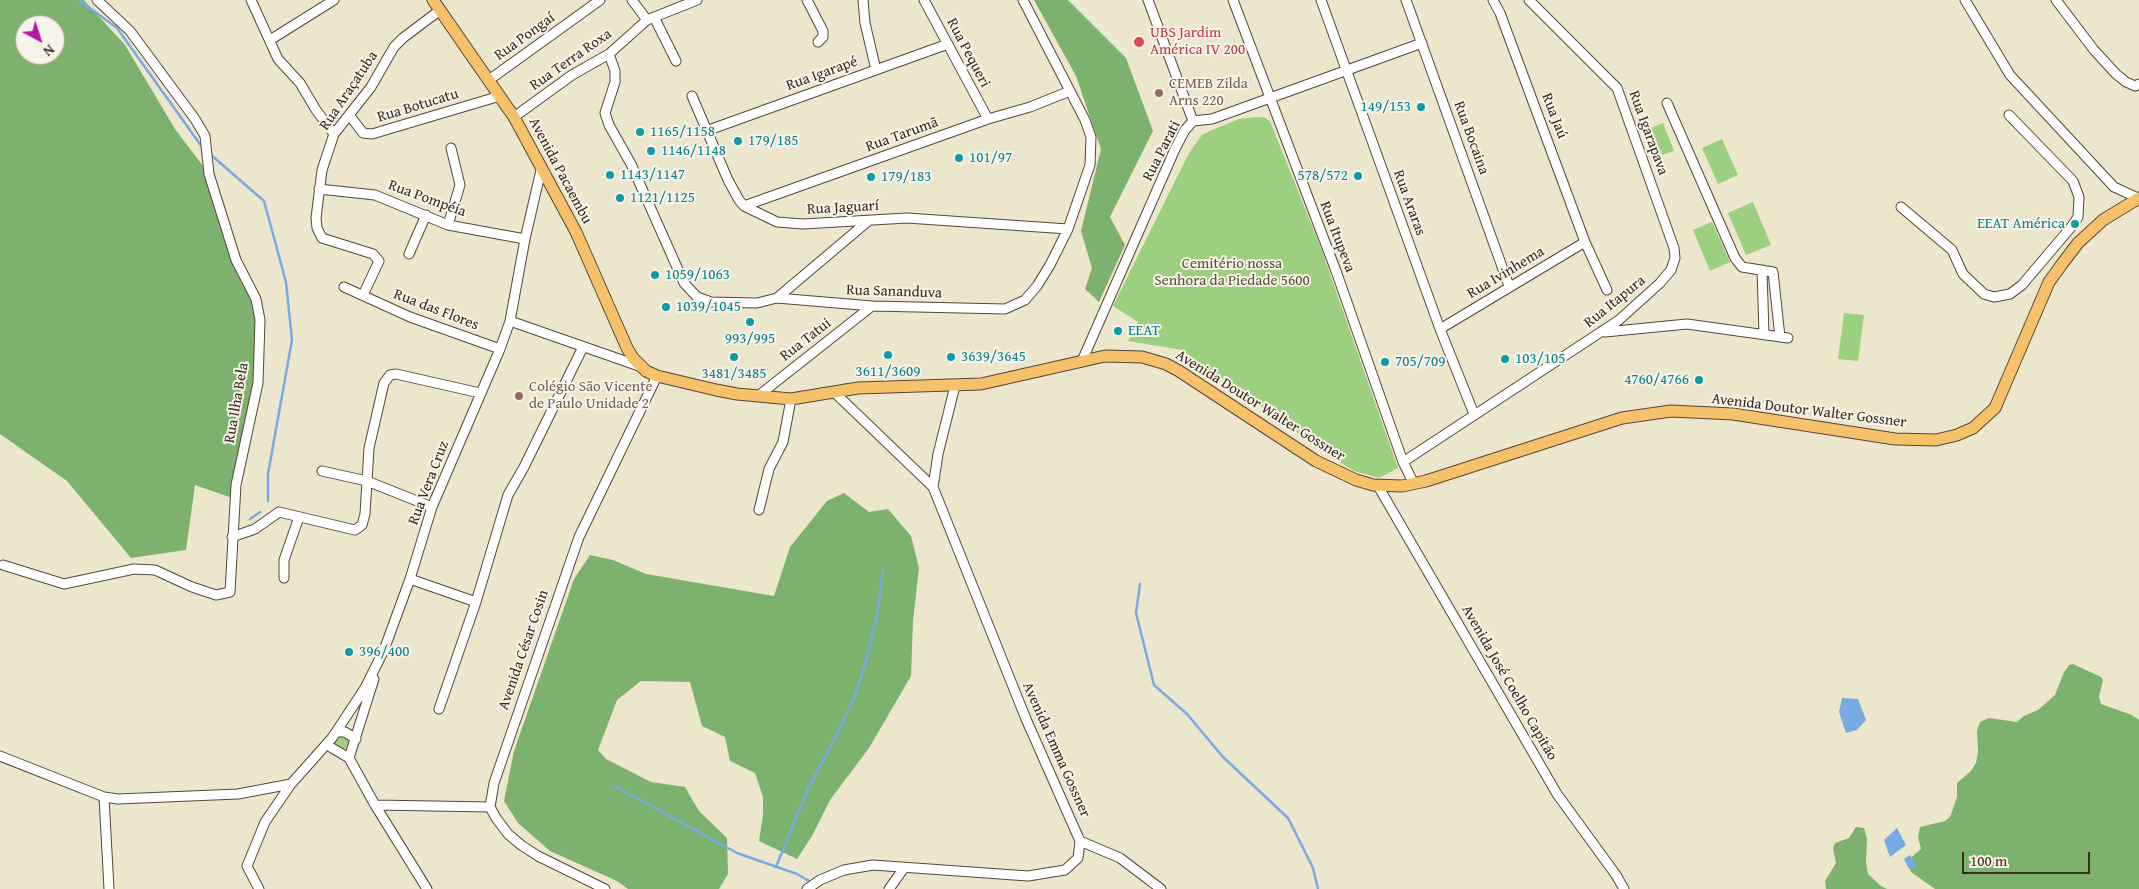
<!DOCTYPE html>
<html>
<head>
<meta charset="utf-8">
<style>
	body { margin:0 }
	#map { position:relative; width:2139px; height:889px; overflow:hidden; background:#ece7cc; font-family:"Gentium Book Plus",serif }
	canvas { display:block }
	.north { position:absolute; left:15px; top:15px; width:50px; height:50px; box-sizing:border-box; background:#f7f3e8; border:1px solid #aca397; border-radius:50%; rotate:140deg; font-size:14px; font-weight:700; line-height:20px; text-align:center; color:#3b2a1e }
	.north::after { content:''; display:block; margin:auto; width:18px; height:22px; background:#b5179e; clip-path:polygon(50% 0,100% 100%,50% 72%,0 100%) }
	.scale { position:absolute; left:1962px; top:852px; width:128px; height:22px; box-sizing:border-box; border:2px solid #3b2a1e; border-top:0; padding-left:6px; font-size:15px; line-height:18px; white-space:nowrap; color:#3b2a1e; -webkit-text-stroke:4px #f7f3e8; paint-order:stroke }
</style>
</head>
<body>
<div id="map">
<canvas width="2139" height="889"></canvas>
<div class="north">N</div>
<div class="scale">100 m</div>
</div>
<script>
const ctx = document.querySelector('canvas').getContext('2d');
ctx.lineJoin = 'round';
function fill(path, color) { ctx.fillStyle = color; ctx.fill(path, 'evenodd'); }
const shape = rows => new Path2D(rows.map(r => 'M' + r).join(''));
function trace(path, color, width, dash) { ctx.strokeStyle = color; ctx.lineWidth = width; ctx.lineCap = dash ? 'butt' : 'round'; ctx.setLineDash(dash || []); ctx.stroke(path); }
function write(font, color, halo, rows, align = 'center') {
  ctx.font = font + ' "Gentium Book Plus",serif'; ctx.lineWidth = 4; ctx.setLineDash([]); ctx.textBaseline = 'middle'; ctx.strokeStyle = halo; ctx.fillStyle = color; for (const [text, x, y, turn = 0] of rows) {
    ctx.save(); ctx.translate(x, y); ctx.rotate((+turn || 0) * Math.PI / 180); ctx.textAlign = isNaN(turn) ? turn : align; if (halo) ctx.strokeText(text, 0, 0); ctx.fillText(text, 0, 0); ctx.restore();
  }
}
const green = shape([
	[1256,117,1264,117,1270,121,1322,251,1398,468,1379,478,1354,471,1330,456,1182,350,1128,341,1138,322,1113,306,1189,153,1202,135,1212,130,1239,119],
	[1663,123,1674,151,1662,155,1651,128],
	[1722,139,1738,175,1718,184,1702,148],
	[1753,202,1771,245,1746,255,1728,213],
	[1712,222,1730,262,1710,271,1693,230],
	[1844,313,1864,315,1858,361,1838,359],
	'335 742a7 7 0 1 1 14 0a7 7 0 1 1-14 0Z'
]);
const forest = shape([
	[0,0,84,0,125,45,175,129,209,174,260,320,258,383,235,499,195,485,186,550,131,558,67,481,0,434],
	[25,25,55,25,55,55,25,55],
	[1034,0,1068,0,1126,58,1153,131,1110,217,1125,245,1099,302,1085,289,1092,268,1081,231,1101,149,1076,76],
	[844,493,869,512,888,509,911,536,919,568,913,621,911,676,869,748,830,800,812,836,797,859,759,841,763,815,763,797,755,773,730,761,725,737,702,726,690,682,641,681,617,700,598,750,606,759,651,782,685,787,699,811,727,838,728,874,719,889,628,889,617,881,550,851,518,823,504,801,514,751,574,579,590,555,613,560,646,574,774,596,790,547,827,501],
	[2073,664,2101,677,2103,680,2099,697,2101,704,2132,715,2139,720,2139,889,1935,889,1911,872,1907,861,1921,849,1918,837,1920,827,1945,821,1950,817,1957,797,1957,783,1971,771,1976,763,1978,752,1977,731,1980,722,1989,718,2017,722,2024,716,2038,710,2055,695,2064,672,2069,665],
	[1856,827,1864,828,1867,839,1866,862,1868,874,1881,886,1887,889,1826,889,1825,881,1836,863,1833,848,1835,843,1849,838]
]);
const water = shape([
	[1842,698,1858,699,1866,720,1857,730,1846,733,1839,712],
	[1897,828,1906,845,1890,857,1884,840],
	[1910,855,1917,866,1909,869,1904,859]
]);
const stream = shape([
	[79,0,117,28,202,147],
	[210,154,264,201,286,282,292,340,268,474,268,501],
	[250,519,260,512],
	[1140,584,1136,613,1154,685,1187,714,1223,757,1288,818,1313,868,1318,889],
	[615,786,737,853,797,874,811,882],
	[776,867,807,791,840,728,856,693,868,654,878,610,883,571]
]);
const minor = shape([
	[251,0,278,59,300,83,316,110,334,134],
	[632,0,647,20],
	[807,0,823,31,823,37,818,42],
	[863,0,865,23,876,70],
	[924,0,988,119],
	[1148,0,1193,121],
	[1233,0,1336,271,1403,462,1414,484],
	[1321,0,1440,329,1474,414],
	[1406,0,1509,286],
	[1493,0,1500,13,1585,242,1607,290],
	[1965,0,2010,75,2114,187,2138,198],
	[2056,0,2094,50,2116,74,2126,82,2135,86,2139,84],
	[654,17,676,61],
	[270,40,334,0],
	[609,54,615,71,615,82,605,113,609,125,631,164,684,283,697,297,711,302,757,303,777,298,872,306,1005,309,1025,300,1037,286,1050,265,1068,229,1090,165,1091,137,1085,120,1023,0],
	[489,80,600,0],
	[692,96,728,180,739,200,744,206,777,222,803,224,907,218,1068,229],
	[1667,103,1735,258,1742,267,1773,272,1780,337],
	[350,116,363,133,372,134,500,96],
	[514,117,572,75,609,54,647,20,697,0],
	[706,131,948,44],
	[319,189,375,195,448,225,525,239],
	[744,206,988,119,1030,107,1070,91],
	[1901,207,1952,250,1963,274,1984,294,1994,297,2010,294,2022,285,2072,226,2078,217,2079,197,2073,181,2009,115],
	[448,225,460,185,451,148],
	[409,254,426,215],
	[1762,270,1764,334],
	[344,287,410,317,500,349],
	[363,295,379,261,373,254,322,238,317,228,316,218,322,170,334,134,371,87,394,47,403,38,440,10],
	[777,298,867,222],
	[510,321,639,366],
	[1440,329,1585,242],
	[1605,332,1687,324,1788,338],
	[1082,361,1175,149,1185,130,1193,121,1212,119,1422,43],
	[758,396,872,306],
	[1403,462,1619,320,1660,283,1671,270,1675,258,1674,248,1617,88,1529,0],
	[322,471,367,481,369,448,384,383,390,375,396,374,480,393],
	[1378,486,1557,794,1616,875,1624,889],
	[933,487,938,454,955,386],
	[759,510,769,469,783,442,791,399],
	[232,537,255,529,279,512,355,530,362,525,365,514,367,481,432,507],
	[3,565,64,584,134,569,155,570,192,587,216,595,230,592,236,485,258,383,260,320,256,299,236,260,209,174,205,136,195,119,130,31,97,0],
	[284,578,284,560,299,517],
	[410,579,476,602],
	[439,709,476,602,508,495,524,467,583,347],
	[337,732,345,732,356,739],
	[327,745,349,758],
	[0,756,104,797,118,799,238,794,291,784],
	[349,758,375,805,427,889],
	[349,758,374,679],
	[104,797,109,889],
	[375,805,490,807],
	[1080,841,1120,858,1161,889],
	[259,889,247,866,265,822,291,784,332,738,365,688,384,650,410,579,432,507,500,349,510,321,525,239,541,170],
	[605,889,538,856,521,845,508,834,496,818,490,807,494,783,579,537,657,376],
	[807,889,820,880,844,870,873,865,1028,876,1065,870,1078,858,1080,841,1026,719,933,487,834,392],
	[889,889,904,868]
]);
const major = shape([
	[433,0,514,117,576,232,627,348,633,358,646,371,657,376,716,390,737,394,791,399,858,388,981,384,1105,356,1142,357,1166,364,1179,371,1316,461,1356,480,1373,485,1402,486,1426,481,1622,418,1671,411,1733,414,1895,439,1936,440,1957,435,1973,428,1995,408,2049,282,2062,264,2078,243,2103,220,2139,198]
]);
const markers = [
	[1139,42,6,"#e0444e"],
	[1159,93,5,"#8d6e63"],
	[1421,107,5,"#0f9aa8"],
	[640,132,5,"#0f9aa8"],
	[738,141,5,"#0f9aa8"],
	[651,151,5,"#0f9aa8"],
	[959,158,5,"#0f9aa8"],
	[610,175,5,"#0f9aa8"],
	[1358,176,5,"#0f9aa8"],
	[871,177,5,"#0f9aa8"],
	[620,198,5,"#0f9aa8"],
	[2075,224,5,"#0f9aa8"],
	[655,275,5,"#0f9aa8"],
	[666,307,5,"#0f9aa8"],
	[750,322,5,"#0f9aa8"],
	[1118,331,5,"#0f9aa8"],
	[888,355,5,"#0f9aa8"],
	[734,357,5,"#0f9aa8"],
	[951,357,5,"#0f9aa8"],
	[1505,359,5,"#0f9aa8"],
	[1385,362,5,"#0f9aa8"],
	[1699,380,5,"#0f9aa8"],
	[519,396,5,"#8d6e63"],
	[349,652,5,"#0f9aa8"]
];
const healthNames = [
	["UBS Jardim",1150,33],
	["América IV 200",1150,50]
];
const streetNames = [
	["Rua Pongaí",525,37,-36],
	["Rua Pequeri",968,53,62],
	["Rua Terra Roxa",571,60,-35],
	["Rua Igarapé",822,74,-20],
	["Rua Araçatuba",349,91,-56],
	["Rua Botucatu",418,106,-17],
	["Rua Jaú",1554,116,69],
	["Rua Igarapava",1648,133,70],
	["Rua Tarumã",902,135,-20],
	["Rua Bocaina",1471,138,70],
	["Rua Parati",1162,151,-63],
	["Avenida Pacaembu",560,171,62],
	["Rua Pompéia",427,199,20],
	["Rua Araras",1409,203,70],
	["Rua Jaguarí",843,208,-3],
	["Rua Itupeva",1337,237,69],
	["Rua Ivinhema",1506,273,-31],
	["Rua Sananduva",894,292,2],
	["Rua Itapura",1615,302,-39],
	["Rua das Flores",436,310,21],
	["Rua Tatui",806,340,-38],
	["Rua Ilha Bela",237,403,-80],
	["Avenida Doutor Walter Gossner",1260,406,32],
	["Avenida Doutor Walter Gossner",1809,411,7],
	["Rua Vera Cruz",429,483,-69],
	["Avenida César Cosin",524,650,-71],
	["Avenida José Coelho Capitão",1509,683,60],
	["Avenida Emma Gossner",1056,750,66]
];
const educationNames = [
	["CEMEB Zilda",1169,84],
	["Arns 220",1169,101],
	["Colégio São Vicente",529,387],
	["de Paulo Unidade 2",529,404]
];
const cultureNames = [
	["149/153",1411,107,"right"],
	["1165/1158",650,132],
	["179/185",748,141],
	["1146/1148",661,151],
	["101/97",969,158],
	["1143/1147",620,175],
	["578/572",1348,176,"right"],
	["179/183",881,177],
	["1121/1125",630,198],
	["EEAT América",2065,224,"right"],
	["1059/1063",665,275],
	["1039/1045",676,307],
	["EEAT",1128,331],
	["993/995",750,339,"center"],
	["3639/3645",961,357],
	["103/105",1515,359],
	["705/709",1395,362],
	["3611/3609",888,372,"center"],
	["3481/3485",734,374,"center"],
	["4760/4766",1689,380,"right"],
	["396/400",359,652]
];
const parkNames = [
	["Cemitério nossa",1232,264],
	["Senhora da Piedade 5600",1232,281]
];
fill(green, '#9ccf80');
fill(forest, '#7db26e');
fill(water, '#78aae4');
trace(stream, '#78aae4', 2.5);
trace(minor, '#564638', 11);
trace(major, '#564638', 13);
trace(minor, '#fff', 9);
trace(major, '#f5c16b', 11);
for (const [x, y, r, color] of markers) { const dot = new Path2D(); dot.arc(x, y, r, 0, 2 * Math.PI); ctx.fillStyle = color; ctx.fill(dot); trace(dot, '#f7f3e8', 2); }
write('15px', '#be3a42', '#f7f3e8', healthNames, 'left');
write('15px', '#3b2a1e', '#f7f3e8', streetNames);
write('15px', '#785e54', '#f7f3e8', educationNames, 'left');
write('15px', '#0d838f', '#f7f3e8', cultureNames, 'left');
write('15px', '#535336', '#f7f3e8', parkNames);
</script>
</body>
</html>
